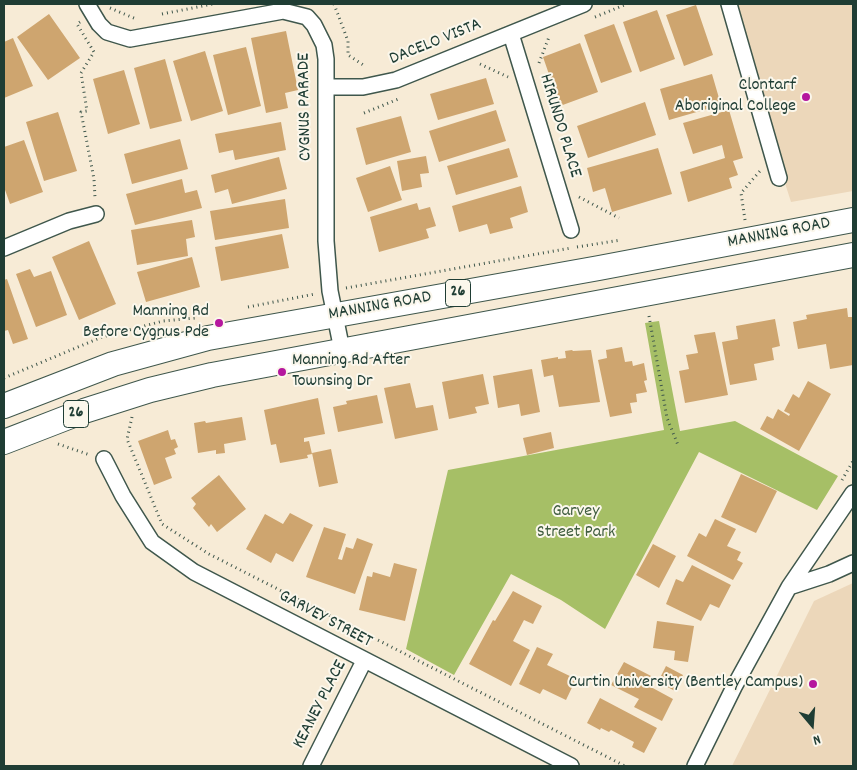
<!DOCTYPE html>
<html>
<head>
<meta charset="utf-8">
<style>
	body { margin:0 }
	#map { position:relative; width:857px; height:770px; overflow:hidden; background:#f7ebd6; font-family:Dekko,sans-serif }
	canvas { display:block }
	.frame { position:absolute; inset:0; border:5px solid #1f3d34; pointer-events:none }
	.north { position:absolute; left:787px; top:700px; width:50px; height:50px; -webkit-text-stroke:4px #fbf7ec; paint-order:stroke; rotate:162deg; font-size:14px; font-weight:700; line-height:20px; text-align:center; color:#1f3d34 }
	.north::after { content:''; display:block; margin:auto; width:18px; height:22px; background:#1f3d34; clip-path:polygon(50% 0,100% 100%,50% 72%,0 100%) }
</style>
</head>
<body>
<div id="map">
<canvas width="857" height="770"></canvas>
<div class="frame"></div>
<div class="north">N</div>
</div>
<script>
const ctx = document.querySelector('canvas').getContext('2d');
ctx.lineJoin = 'round';
function fill(path, color) { ctx.fillStyle = color; ctx.fill(path, 'evenodd'); }
const shape = rows => new Path2D(rows.map(r => 'M' + r).join(''));
function trace(path, color, width, dash) { ctx.strokeStyle = color; ctx.lineWidth = width; ctx.lineCap = dash ? 'butt' : 'round'; ctx.setLineDash(dash || []); ctx.stroke(path); }
function write(font, color, halo, rows, align = 'center') {
  ctx.font = font + ' Dekko,sans-serif'; ctx.lineWidth = 4; ctx.setLineDash([]); ctx.textBaseline = 'middle'; ctx.strokeStyle = halo; ctx.fillStyle = color; for (const [text, x, y, turn = 0] of rows) {
    ctx.save(); ctx.translate(x, y); ctx.rotate((+turn || 0) * Math.PI / 180); ctx.textAlign = isNaN(turn) ? turn : align; if (halo) ctx.strokeText(text, 0, 0); ctx.fillText(text, 0, 0); ctx.restore();
  }
}
const built = shape([
	[728,4,853,4,853,191,791,202],
	[853,583,853,766,732,766,814,601]
]);
const green = shape([
	[659,321,680,431,735,421,838,476,817,510,699,452,605,629,561,600,511,574,454,675,406,649,448,470,664,430,645,323]
]);
const building = shape([
	[696,5,713,55,684,66,666,15],
	[657,10,675,59,640,72,623,22],
	[49,14,80,58,48,80,17,37],
	[614,24,632,72,601,83,584,35],
	[286,31,298,90,285,93,288,108,266,113,251,38],
	[13,38,33,86,4,98,4,42],
	[580,43,598,92,560,106,543,57],
	[246,47,261,106,228,115,213,55],
	[205,51,223,111,191,121,173,61],
	[165,59,182,121,150,129,134,68],
	[124,70,140,124,108,134,93,79],
	[712,74,721,105,669,120,660,89],
	[486,78,494,104,438,120,430,94],
	[645,102,656,135,588,158,577,126],
	[496,110,506,141,439,162,429,131],
	[729,110,743,158,733,161,738,175,729,178,732,188,688,202,680,172,725,158,722,145,693,154,683,123],
	[58,112,77,171,44,181,26,122],
	[401,116,411,152,366,165,356,128],
	[281,122,286,150,235,160,233,150,219,153,215,134],
	[180,139,188,169,132,184,124,154],
	[24,140,43,192,10,204,4,187,4,147],
	[509,148,518,177,456,195,447,166],
	[658,148,672,194,612,212,605,188,593,192,587,168],
	[426,156,429,173,420,174,422,187,402,191,397,161],
	[279,157,287,189,232,204,228,189,215,193,211,175],
	[390,166,402,200,368,212,356,178],
	[182,179,185,193,197,190,202,208,135,225,126,194],
	[521,186,528,212,510,218,513,228,490,234,487,224,459,232,452,206],
	[285,199,289,228,215,240,210,211],
	[417,203,419,210,430,207,436,226,426,229,429,238,379,252,370,217],
	[192,220,195,237,186,239,188,256,137,265,131,230],
	[282,234,289,268,221,281,215,247],
	[89,241,116,304,79,320,52,257],
	[192,257,200,287,146,302,137,272],
	[30,269,34,277,51,271,67,315,36,327,16,274],
	[7,279,28,339,13,344,8,330,4,331,4,280],
	[847,308,848,317,853,317,853,365,830,369,826,344,798,349,793,322,807,319,806,315],
	[775,319,780,346,772,348,774,360,754,364,757,380,730,385,722,342,738,339,736,326],
	[715,332,728,395,685,403,679,371,689,369,686,355,698,353,694,335],
	[622,347,625,362,632,361,633,366,644,363,647,380,644,381,647,392,636,394,637,402,630,403,632,413,610,417,598,360,607,358,606,350],
	[572,350,573,351,591,350,600,402,559,407,553,375,544,377,541,360,558,357,558,359,566,358,565,351],
	[532,369,540,412,521,416,519,404,498,408,493,376],
	[483,374,489,404,475,407,477,413,449,419,442,382],
	[808,381,831,394,799,451,760,429,767,416,773,419,778,409,789,416,790,414,784,411,793,394,799,398],
	[410,383,416,408,433,405,438,430,395,439,384,388],
	[377,395,383,423,338,432,333,407,347,404,346,401],
	[318,398,325,434,304,438,304,442,309,441,312,454,307,455,308,458,280,463,276,444,271,445,264,410],
	[242,417,246,440,224,444,225,453,216,454,216,450,198,453,194,423,205,421,206,423],
	[168,430,171,440,175,439,178,447,174,449,176,454,165,458,172,478,154,485,138,441],
	[551,432,554,448,527,455,523,438],
	[331,449,338,483,319,487,312,453],
	[741,474,777,491,756,533,721,517],
	[219,475,246,509,217,532,211,524,209,527,193,508,196,504,191,498],
	[290,513,313,525,293,562,276,553,271,563,246,549,265,514,283,524],
	[715,519,736,529,727,546,741,552,737,560,743,563,733,580,687,556,699,533,706,537],
	[324,527,346,534,338,559,342,560,346,547,353,549,357,538,373,544,355,594,306,577],
	[653,544,676,556,659,588,636,575],
	[394,563,417,569,405,621,359,610,367,576,372,577,373,572,390,577],
	[692,565,731,585,719,608,710,604,701,621,666,604,676,579,683,582],
	[513,591,542,606,533,624,524,620,513,641,530,650,511,686,469,664,493,620,495,621],
	[657,621,694,626,688,662,674,660,675,651,653,648],
	[537,647,553,654,547,665,576,679,566,700,543,689,540,694,519,684],
	[624,662,653,677,649,686,673,699,662,721,634,707,639,699,611,685],
	[666,666,683,675,675,691,658,682],
	[600,698,657,728,644,753,632,747,634,742,611,730,609,732,601,728,600,730,587,723]
]);
const path = shape([
	[334,4,348,41,348,55,365,66],
	[110,8,136,19],
	[162,14,213,4],
	[595,17,627,4],
	[80,22,77,24,94,52,81,73,87,111,81,112,94,179,95,198],
	[539,63,549,37],
	[480,64,508,77],
	[364,113,401,98],
	[579,197,619,218],
	[745,220,741,193,760,171],
	[577,247,621,240],
	[346,288,571,248],
	[248,307,315,294],
	[649,316,667,418,678,445],
	[4,378,102,337,163,321,195,318],
	[132,417,127,439,162,524,209,554,625,766],
	[58,444,90,455],
	[842,480,853,461]
]);
const minor = shape([
	[87,4,99,24,107,32,130,39,283,11,307,17,314,25,324,45,326,59,326,241,330,291,342,350],
	[729,4,779,178],
	[511,34,571,230],
	[326,87,363,87,396,80,584,4],
	[4,248,69,221,96,214],
	[104,459,123,496,152,542,194,572,571,766],
	[789,587,853,493],
	[311,766,364,661],
	[695,766,734,687,789,587,829,574,853,563]
]);
const primary = shape([
	[4,406,113,364,208,338,599,268,853,220],
	[4,442,84,411,150,390,212,375,853,255]
]);
const markers = [
	[806,97,5,"#b5179e"],
	[219,323,5,"#b5179e"],
	[282,372,5,"#b5179e"],
	[813,684,5,"#b5179e"]
];
const shields = [
	[458,293,25],
	[76,414,25]
];
const shieldNames = [
	["26",458,293],
	["26",76,414]
];
const streetNames = [
	["DACELO VISTA",436,43,-22],
	["CYGNUS PARADE",306,107,-91],
	["HIRUNDO PLACE",559,126,73],
	["MANNING ROAD",779,234,-11],
	["MANNING ROAD",380,307,-10],
	["GARVEY STREET",325,620,28],
	["KEANEY PLACE",321,705,-63]
];
const poiNames = [
	["Clontarf",796,87],
	["Aboriginal College",796,108],
	["Manning Rd",209,313],
	["Before Cygnus Pde",209,334],
	["Manning Rd After",292,362,"left"],
	["Townsing Dr",292,383,"left"],
	["Curtin University (Bentley Campus)",803,684]
];
const parkNames = [
	["Garvey",576,513],
	["Street Park",576,534]
];
fill(built, '#ecd7ba');
fill(green, '#a6bf66');
fill(building, '#cea56f');
trace(minor, '#3f574c', 18);
trace(primary, '#3f574c', 26);
trace(path, '#3f574c', 3, [1, 4]);
trace(minor, '#fff', 15);
trace(primary, '#fff', 24);
for (const [x, y, r, color] of markers) { const dot = new Path2D(); dot.arc(x, y, r, 0, 2 * Math.PI); ctx.fillStyle = color; ctx.fill(dot); trace(dot, '#fbf7ec', 2); }
for (const [x, y, w] of shields) { const box = new Path2D(); box.roundRect(x - w / 2, y - 13.5, w, 27, 4); ctx.fillStyle = '#fbf7ec'; ctx.fill(box); trace(box, '#1f3d34', 1); }
write('bold 16px', '#1f3d34', null, shieldNames);
write('18px', '#1f3d34', '#fbf7ec', streetNames);
write('18px', '#1f3d34', '#fbf7ec', poiNames, 'right');
write('18px', '#415e40', '#fbf7ec', parkNames);
</script>
</body>
</html>
